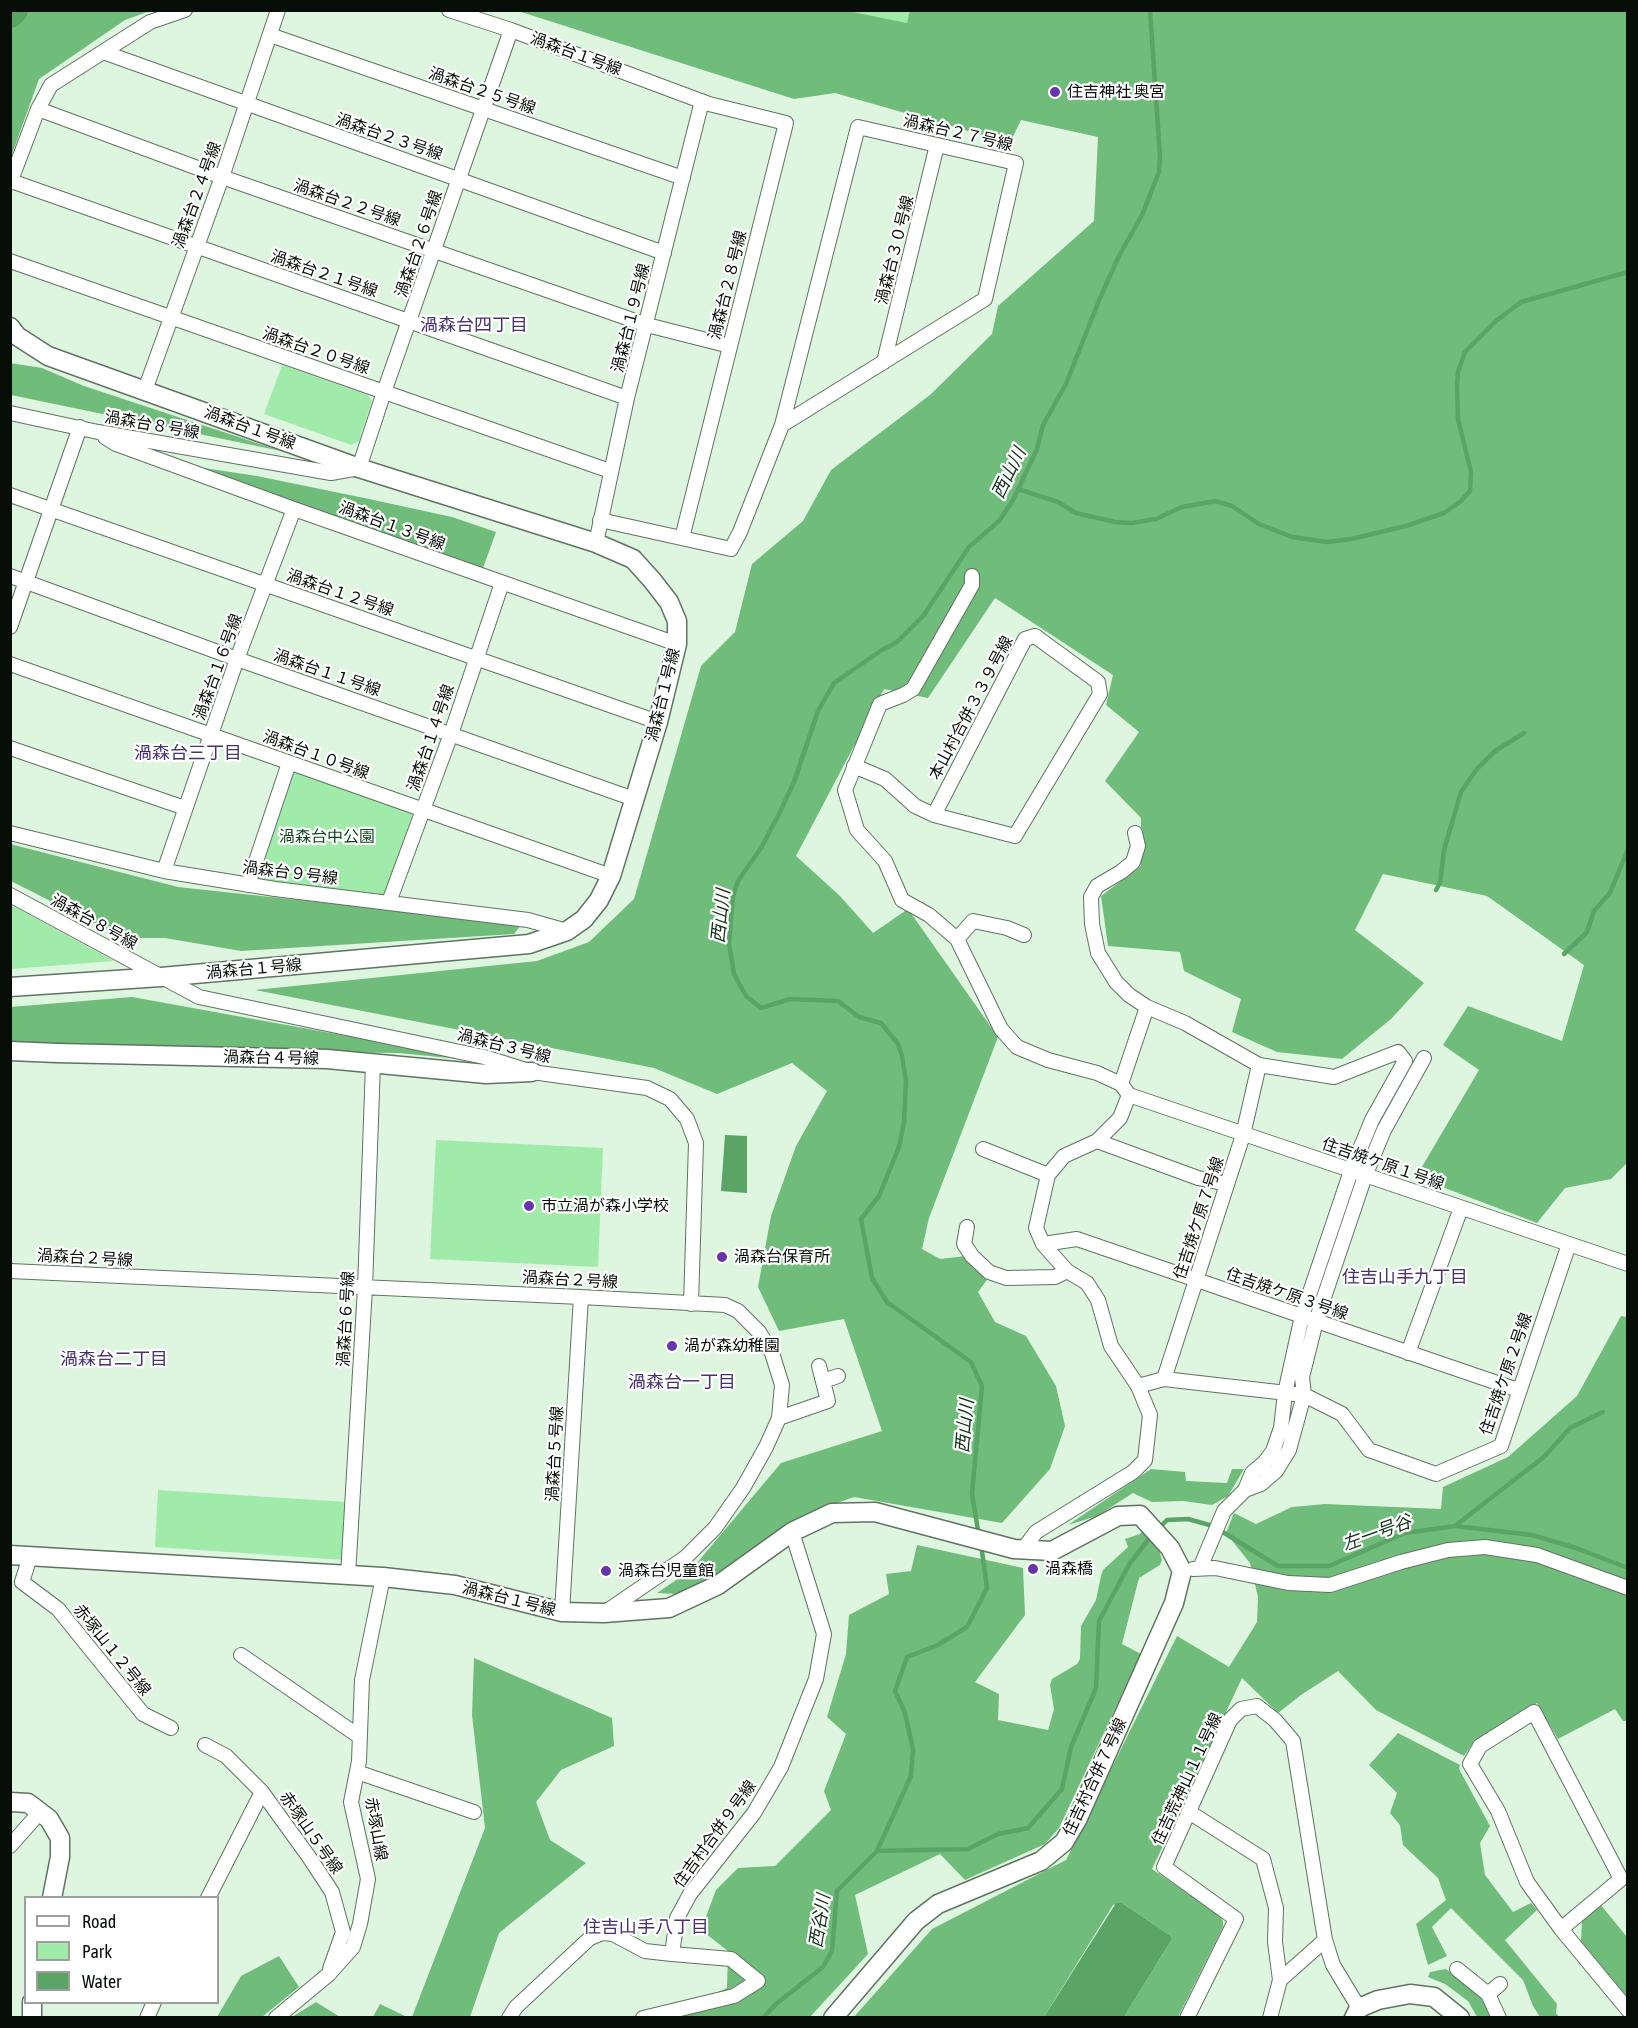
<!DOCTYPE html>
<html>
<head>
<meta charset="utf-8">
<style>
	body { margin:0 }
	#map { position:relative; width:1638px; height:2028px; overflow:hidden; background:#def5e0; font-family:"Asap Condensed",sans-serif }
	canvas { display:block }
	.frame { position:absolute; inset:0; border:12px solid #070e08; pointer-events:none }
	.legend { position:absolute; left:24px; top:1896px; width:195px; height:108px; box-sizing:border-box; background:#fff; border:2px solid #9c9f9c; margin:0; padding:8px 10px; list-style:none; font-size:18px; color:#070e08 }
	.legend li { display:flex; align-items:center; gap:12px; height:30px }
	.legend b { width:30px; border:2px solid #9c9f9c }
</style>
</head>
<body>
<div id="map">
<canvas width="1638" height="2028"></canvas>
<div class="frame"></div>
<ul class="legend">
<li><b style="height:8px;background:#fff"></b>Road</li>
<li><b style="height:16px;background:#a1ebaa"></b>Park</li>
<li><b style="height:16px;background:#5aa566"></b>Water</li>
</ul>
</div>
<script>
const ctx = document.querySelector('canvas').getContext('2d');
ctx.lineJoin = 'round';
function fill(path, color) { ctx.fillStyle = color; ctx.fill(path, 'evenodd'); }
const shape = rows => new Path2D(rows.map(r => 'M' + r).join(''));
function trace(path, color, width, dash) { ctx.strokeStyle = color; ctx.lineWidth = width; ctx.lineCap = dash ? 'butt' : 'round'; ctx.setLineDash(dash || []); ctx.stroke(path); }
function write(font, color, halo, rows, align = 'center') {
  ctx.font = font + ' "Asap Condensed","Noto Sans JP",sans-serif'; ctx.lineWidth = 4.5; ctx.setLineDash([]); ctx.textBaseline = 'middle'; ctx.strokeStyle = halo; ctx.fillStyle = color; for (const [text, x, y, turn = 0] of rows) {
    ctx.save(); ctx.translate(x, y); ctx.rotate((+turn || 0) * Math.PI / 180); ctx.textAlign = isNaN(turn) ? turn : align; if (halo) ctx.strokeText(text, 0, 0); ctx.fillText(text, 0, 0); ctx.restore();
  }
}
const green = shape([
	[843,11,910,11,907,23],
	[282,365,368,395,372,401,359,441,351,445,264,414],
	[293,771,413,813,385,896,258,880],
	[11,905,114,961,11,969],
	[436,1140,603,1148,598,1267,430,1259],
	[158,1490,348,1502,344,1560,155,1547]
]);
const forest = shape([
	[11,10,150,11,125,20,39,79,11,157],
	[843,10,907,23,910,10,1627,11,1628,1162,1611,1179,1565,1188,1537,1223,1416,1177,1479,1070,1443,1045,1468,1006,1562,1041,1584,965,1487,896,1383,874,1355,930,1424,983,1391,1019,1342,1059,1277,1052,1232,1032,1241,999,1184,971,1180,952,1108,946,1101,896,1141,866,1141,818,1105,781,1139,732,1106,705,1113,675,995,598,928,698,884,689,796,856,840,896,873,933,908,909,998,1037,929,1218,922,1249,940,1259,966,1256,989,1277,978,1292,995,1322,1026,1336,1056,1386,1065,1426,1050,1469,1002,1523,854,1497,811,1512,701,1586,677,1594,657,1593,691,1570,781,1463,882,1431,844,1319,779,1331,758,1287,771,1216,796,1146,827,1091,792,1063,717,1094,654,1068,255,990,537,961,589,942,634,899,701,666,735,632,752,564,803,521,831,470,930,395,992,334,998,306,1094,221,1098,137,1021,120,1010,143,835,93,794,99,518,11],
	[10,363,42,368,84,386,281,451,11,395],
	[164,462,257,476,369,499,452,517,496,532,483,568],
	[10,844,178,887,522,924,514,934,241,951,165,938,123,938,11,881],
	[132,997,419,1049,479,1061,399,1053,182,1050,11,1041,10,1007],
	[1621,1316,1627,1317,1627,1721,1623,1721,1615,1709,1558,1739,1537,1703,1474,1741,1464,1756,1376,1710,1338,1671,1301,1695,1278,1713,1242,1678,1152,1869,1219,1915,1223,1921,1223,1927,1178,2017,1124,2017,1172,1939,1171,1936,1122,1903,1118,1903,1113,1905,1044,2017,853,2018,932,1929,1066,1860,1177,1636,1229,1667,1257,1622,1258,1597,1250,1563,1226,1533,1234,1513,1256,1524,1292,1507,1325,1504,1441,1509,1443,1487,1508,1457,1577,1396],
	[1151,1469,1185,1472,1186,1481,1227,1483,1232,1469,1244,1469,1228,1496,1212,1505,1183,1501,1152,1502,1133,1493,1097,1516,1068,1525],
	[1143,1529,1157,1543,1162,1560,1160,1565,1139,1578,1122,1644,1141,1654,1059,1828,1045,1844,965,1880,940,1854,855,1895,868,1954,810,2017,664,2018,727,1988,728,1951,701,1930,716,1890,738,1868,775,1866,831,1810,824,1791,846,1734,827,1717,846,1654,849,1615,889,1594,886,1574,911,1571,917,1545,1023,1568,1025,1615,975,1682,999,1694,998,1720,1048,1730,1054,1709,1050,1685,1052,1679,1077,1664,1080,1659,1081,1626,1096,1600,1101,1576,1103,1570,1128,1547,1125,1539,1140,1534],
	[474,1658,612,1718,614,1746,561,1770,536,1802,550,1840,586,1863,499,1933,470,2017,412,2017,485,1828,472,1715],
	[1398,1733,1460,1765,1459,1769,1490,1826,1480,1843,1485,1875,1513,1912,1531,1903,1537,1910,1505,1940,1557,2004,1556,2013,1559,2017,1540,2017,1533,2006,1523,1980,1451,1908,1432,1927,1447,1956,1428,1965,1416,1924,1446,1900,1438,1878,1403,1845,1400,1825,1390,1813,1397,1793,1369,1765],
	[1600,1904,1627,1937,1627,1997,1581,1941,1582,1921],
	[279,1956,299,1987,262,2017,217,2017,241,1976],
	[1446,1969,1467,1983,1481,1998,1492,2017,1477,2017,1468,2001,1445,1984,1428,1977,1430,1972],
	[316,2002,340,2017,292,2017],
	[380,2004,407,2017,373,2017]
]);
const water = shape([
	[725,1135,747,1136,747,1193,721,1191],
	[1116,1903,1122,1903,1171,1936,1172,1939,1124,2017,1044,2017]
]);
const stream = shape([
	[1018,489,1058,502,1076,513,1115,522,1132,523,1156,519,1182,507,1215,501,1232,506,1259,524,1292,537,1327,542,1351,539,1406,526,1444,513,1460,502,1470,491,1471,472,1458,419,1457,388,1458,372,1465,352,1496,321,1521,302,1628,272],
	[1436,890,1440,883,1444,850,1461,792,1476,770,1495,751,1524,733],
	[1564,954,1587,932,1594,911,1610,893,1628,849],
	[1455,1526,1545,1456,1570,1428,1603,1412],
	[1159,1528,1167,1520,1188,1519,1213,1526,1278,1566,1329,1566,1405,1533,1455,1526,1532,1535,1576,1548,1628,1568],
	[979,1536,972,1494,982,1386,971,1362,887,1302,872,1278,861,1219,879,1196,899,1147,904,1122,906,1081,902,1056,898,1044,881,1023,859,1017,838,1001,790,999,761,1008,746,996,734,974,729,944,733,897,738,881,761,848,779,814,794,782,818,711,834,683,882,650,897,642,924,615,969,547,999,521,1013,500,1037,449,1043,425,1066,384,1100,298,1119,256,1142,215,1159,172,1160,156,1150,10],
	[877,1851,968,1849,998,1834,1028,1828,1062,1789,1071,1747,1096,1688,1099,1621,1130,1563,1153,1534],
	[763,2018,776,2004,823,1967,832,1951,837,1891,877,1851,911,1776,913,1749,905,1713,895,1691,907,1657,938,1645,967,1627,987,1588,981,1544]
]);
const river = shape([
	[10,14,14,10]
]);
const minor = shape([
	[449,10,511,30,709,104,786,123,682,538],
	[270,35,683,178],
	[103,52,664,253],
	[38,109,222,177,647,325,730,346],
	[11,181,627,398],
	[10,183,38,109,51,85,150,22,185,10],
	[10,261,610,471],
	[884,362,937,145],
	[145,390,222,177,278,10],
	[10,413,98,432,331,473,359,468,384,392,511,30],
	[105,437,116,444,294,509,677,644],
	[10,495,658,722],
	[600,520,731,549,740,532,782,425,985,299,1016,163,858,127,782,425],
	[596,543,627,398,702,101],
	[10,576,237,659,634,799],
	[972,576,972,585,913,689,903,695,880,704,845,790,857,830,885,861,902,900,929,915,957,939,1001,1029,1017,1047,1048,1060,1097,1073,1121,1084,1129,1095,1120,1118,1097,1141,1064,1156,1048,1175,1036,1228,1043,1244,1067,1271,1087,1283,1098,1300,1111,1346,1138,1386,1150,1415,1145,1460,1133,1472,1036,1532,1022,1551],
	[10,627,80,427],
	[1035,636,1098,682,1100,694,1015,836,934,815,1025,639,1035,636],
	[10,664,611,876],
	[10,748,185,808],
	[854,766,885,779,915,806,934,815],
	[10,833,164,871,275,889,528,920,567,931],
	[1135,833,1138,846,1133,862,1121,872,1097,886,1091,897,1092,924,1098,953,1116,982,1129,995,1147,1007,1185,1023,1259,1065,1334,1077,1398,1052,1405,1061,1372,1120,1351,1171,1302,1316,1285,1393,1281,1428,1273,1451,1264,1463,1252,1473,1245,1490,1224,1511,1200,1568],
	[164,871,237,659,294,509],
	[248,885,289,763],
	[10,895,199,997,484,1057,532,1072,647,1088,670,1099,687,1119,696,1143,691,1304],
	[389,902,451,734,502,583],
	[957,939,973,921,1007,928,1024,935],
	[1121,1084,1147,1007],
	[1129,1095,1628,1264],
	[1097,1141,1198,1178,1227,1184],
	[983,1149,1048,1175],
	[967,1227,964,1244,972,1256,989,1272,1006,1278,1055,1277,1067,1271],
	[1043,1244,1077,1239,1518,1390],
	[10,1271,581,1297,725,1305,738,1311,759,1332,772,1353,782,1385,779,1418,766,1447,743,1488,715,1528,686,1557,604,1613],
	[1408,1353,1461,1208],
	[1164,1379,1243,1135,1259,1065],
	[823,1381,838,1376],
	[1138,1386,1164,1379,1304,1395,1342,1414,1369,1450,1436,1474,1501,1446,1569,1244],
	[779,1418,828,1401,819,1366],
	[1245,1490,1261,1484,1276,1471,1289,1450,1304,1395,1302,1377,1316,1321,1365,1176,1384,1130,1424,1058],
	[30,1557,22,1582,58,1609,143,1714,171,1728],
	[1193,1569,1215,1568,1288,1583,1330,1585,1401,1562,1448,1550,1485,1547,1537,1555,1628,1588],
	[348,1575,365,1288,373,1064],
	[562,1612,581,1297],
	[241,1655,360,1737],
	[205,1745,226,1756,262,1792],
	[357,1772,474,1812],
	[1189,1812,1263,1859,1276,1908,1275,1942,1280,1980,1270,2018],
	[10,1846,40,1812],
	[208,1898,262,1792,309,1857,332,1892,343,1932,330,1969],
	[1561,1929,1621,1879,1534,1712,1480,1746,1470,1764,1498,1811,1527,1882,1561,1929,1628,2010],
	[1457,1969,1488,1994,1499,2018],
	[1280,1980,1325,1940],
	[1488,1994,1500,1984],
	[147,2018,154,2002],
	[276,2018,329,1974,353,1947,360,1924,368,1879,351,1802,359,1761,362,1680,383,1577],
	[509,2018,516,2007,590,1938,602,1933,613,1934,645,1951,672,1954],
	[643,2018,734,1996,758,1981,731,1959,672,1954,677,1918,690,1894,754,1813,781,1767,816,1679,824,1634,792,1532],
	[1187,2018,1236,1919,1164,1867,1230,1720,1241,1709,1257,1706,1275,1720,1293,1741,1325,1940,1333,1965,1359,2008]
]);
const tertiary = shape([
	[10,327,17,336,48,356,359,468,596,543,633,559,652,580,669,602,677,621,677,644,658,722,611,876,599,900,584,919,567,931,529,944,161,977,10,987],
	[10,1051,57,1053,327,1059,486,1074,532,1072],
	[10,1555,383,1577,455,1585,562,1612,604,1613,669,1608,718,1585,792,1532,832,1513,875,1512,1014,1549,1052,1551,1118,1516,1140,1515,1170,1548,1182,1571,1174,1603,1077,1820,1064,1842,1041,1861,938,1904,916,1921,833,2018],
	[10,1802,28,1803,49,1819,60,1838,60,1857,52,1898],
	[32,2018,32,2002],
	[1354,2018,1359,2008,1378,2000,1410,1994,1434,1997,1460,2018]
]);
const markers = [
	[1055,92,6,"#6634ac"],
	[529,1206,6,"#6634ac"],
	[722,1257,6,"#6634ac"],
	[672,1346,6,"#6634ac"],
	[1033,1569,6,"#6634ac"],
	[606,1571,6,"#6634ac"]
];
const streetNames = [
	["渦森台１号線",576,54,20],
	["渦森台２５号線",482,91,19],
	["渦森台２７号線",958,133,13],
	["渦森台２３号線",389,137,19],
	["渦森台２４号線",197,195,-70],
	["渦森台２２号線",347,203,19],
	["渦森台２６号線",419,244,-71],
	["渦森台３０号線",895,250,-76],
	["渦森台２１号線",324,274,19],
	["渦森台２８号線",728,285,-76],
	["渦森台１９号線",631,318,-76],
	["渦森台２０号線",316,351,19],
	["渦森台８号線",152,425,10],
	["渦森台１号線",250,428,20],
	["渦森台１３号線",392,526,20],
	["渦森台１２号線",340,593,19],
	["渦森台１６号線",218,667,-70],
	["渦森台１１号線",327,673,19],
	["渦森台１号線",663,695,-76],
	["本山村合併３３９号線",971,708,-62],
	["渦森台１４号線",431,738,-71],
	["渦森台１０号線",316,755,20],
	["渦森台９号線",290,873,7],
	["渦森台８号線",94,922,29],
	["渦森台１号線",254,969,-5],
	["渦森台３号線",504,1046,14],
	["渦森台４号線",271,1058,1],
	["住吉焼ケ原１号線",1383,1164,19],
	["住吉焼ケ原７号線",1199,1218,-72],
	["渦森台２号線",85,1258,3],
	["渦森台２号線",570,1280,3],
	["住吉焼ケ原３号線",1287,1294,19],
	["渦森台６号線",346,1319,-87],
	["住吉焼ケ原２号線",1506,1374,-71],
	["渦森台５号線",555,1454,-87],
	["渦森台１号線",509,1599,14],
	["赤塚山１２号線",112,1650,51],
	["住吉村合併７号線",1095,1777,-65],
	["住吉荒神山１１号線",1187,1779,-65],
	["赤塚山線",376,1829,80],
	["赤塚山５号線",311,1833,55],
	["住吉村合併９号線",715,1834,-54]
];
const poiNames = [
	["住吉神社 奥宮",1067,92],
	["市立渦が森小学校",541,1206],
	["渦森台保育所",734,1257],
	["渦が森幼稚園",684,1346],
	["渦森橋",1045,1569],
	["渦森台児童館",618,1571]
];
const parkNames = [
	["渦森台中公園",327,837]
];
const neighbourhoodNames = [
	["渦森台四丁目",474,325],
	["渦森台三丁目",188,753],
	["住吉山手九丁目",1405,1277],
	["渦森台二丁目",114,1359],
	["渦森台一丁目",682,1382],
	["住吉山手八丁目",646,1927]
];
const waterNames = [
	["西山川",1009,473,-64],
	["西山川",721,916,-84],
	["西山川",965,1426,-85],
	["左一号谷",1377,1533,-20],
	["西谷川",820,1921,-81]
];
fill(green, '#a1ebaa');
fill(forest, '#70bc7b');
fill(water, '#5aa566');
trace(stream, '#5aa566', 4.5);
trace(river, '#5aa566', 28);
trace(minor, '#5f7361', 16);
trace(tertiary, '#5f7361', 21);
trace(minor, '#fff', 14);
trace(tertiary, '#fff', 18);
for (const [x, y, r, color] of markers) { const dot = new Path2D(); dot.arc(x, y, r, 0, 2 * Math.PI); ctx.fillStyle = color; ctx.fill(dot); trace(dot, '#fff', 2); }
write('16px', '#070e08', '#fff', streetNames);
write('16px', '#070e08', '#fff', poiNames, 'left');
write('16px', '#10471d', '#fff', parkNames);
write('18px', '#47326e', '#fff', neighbourhoodNames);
write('italic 18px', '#123218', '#fff', waterNames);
</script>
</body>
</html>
